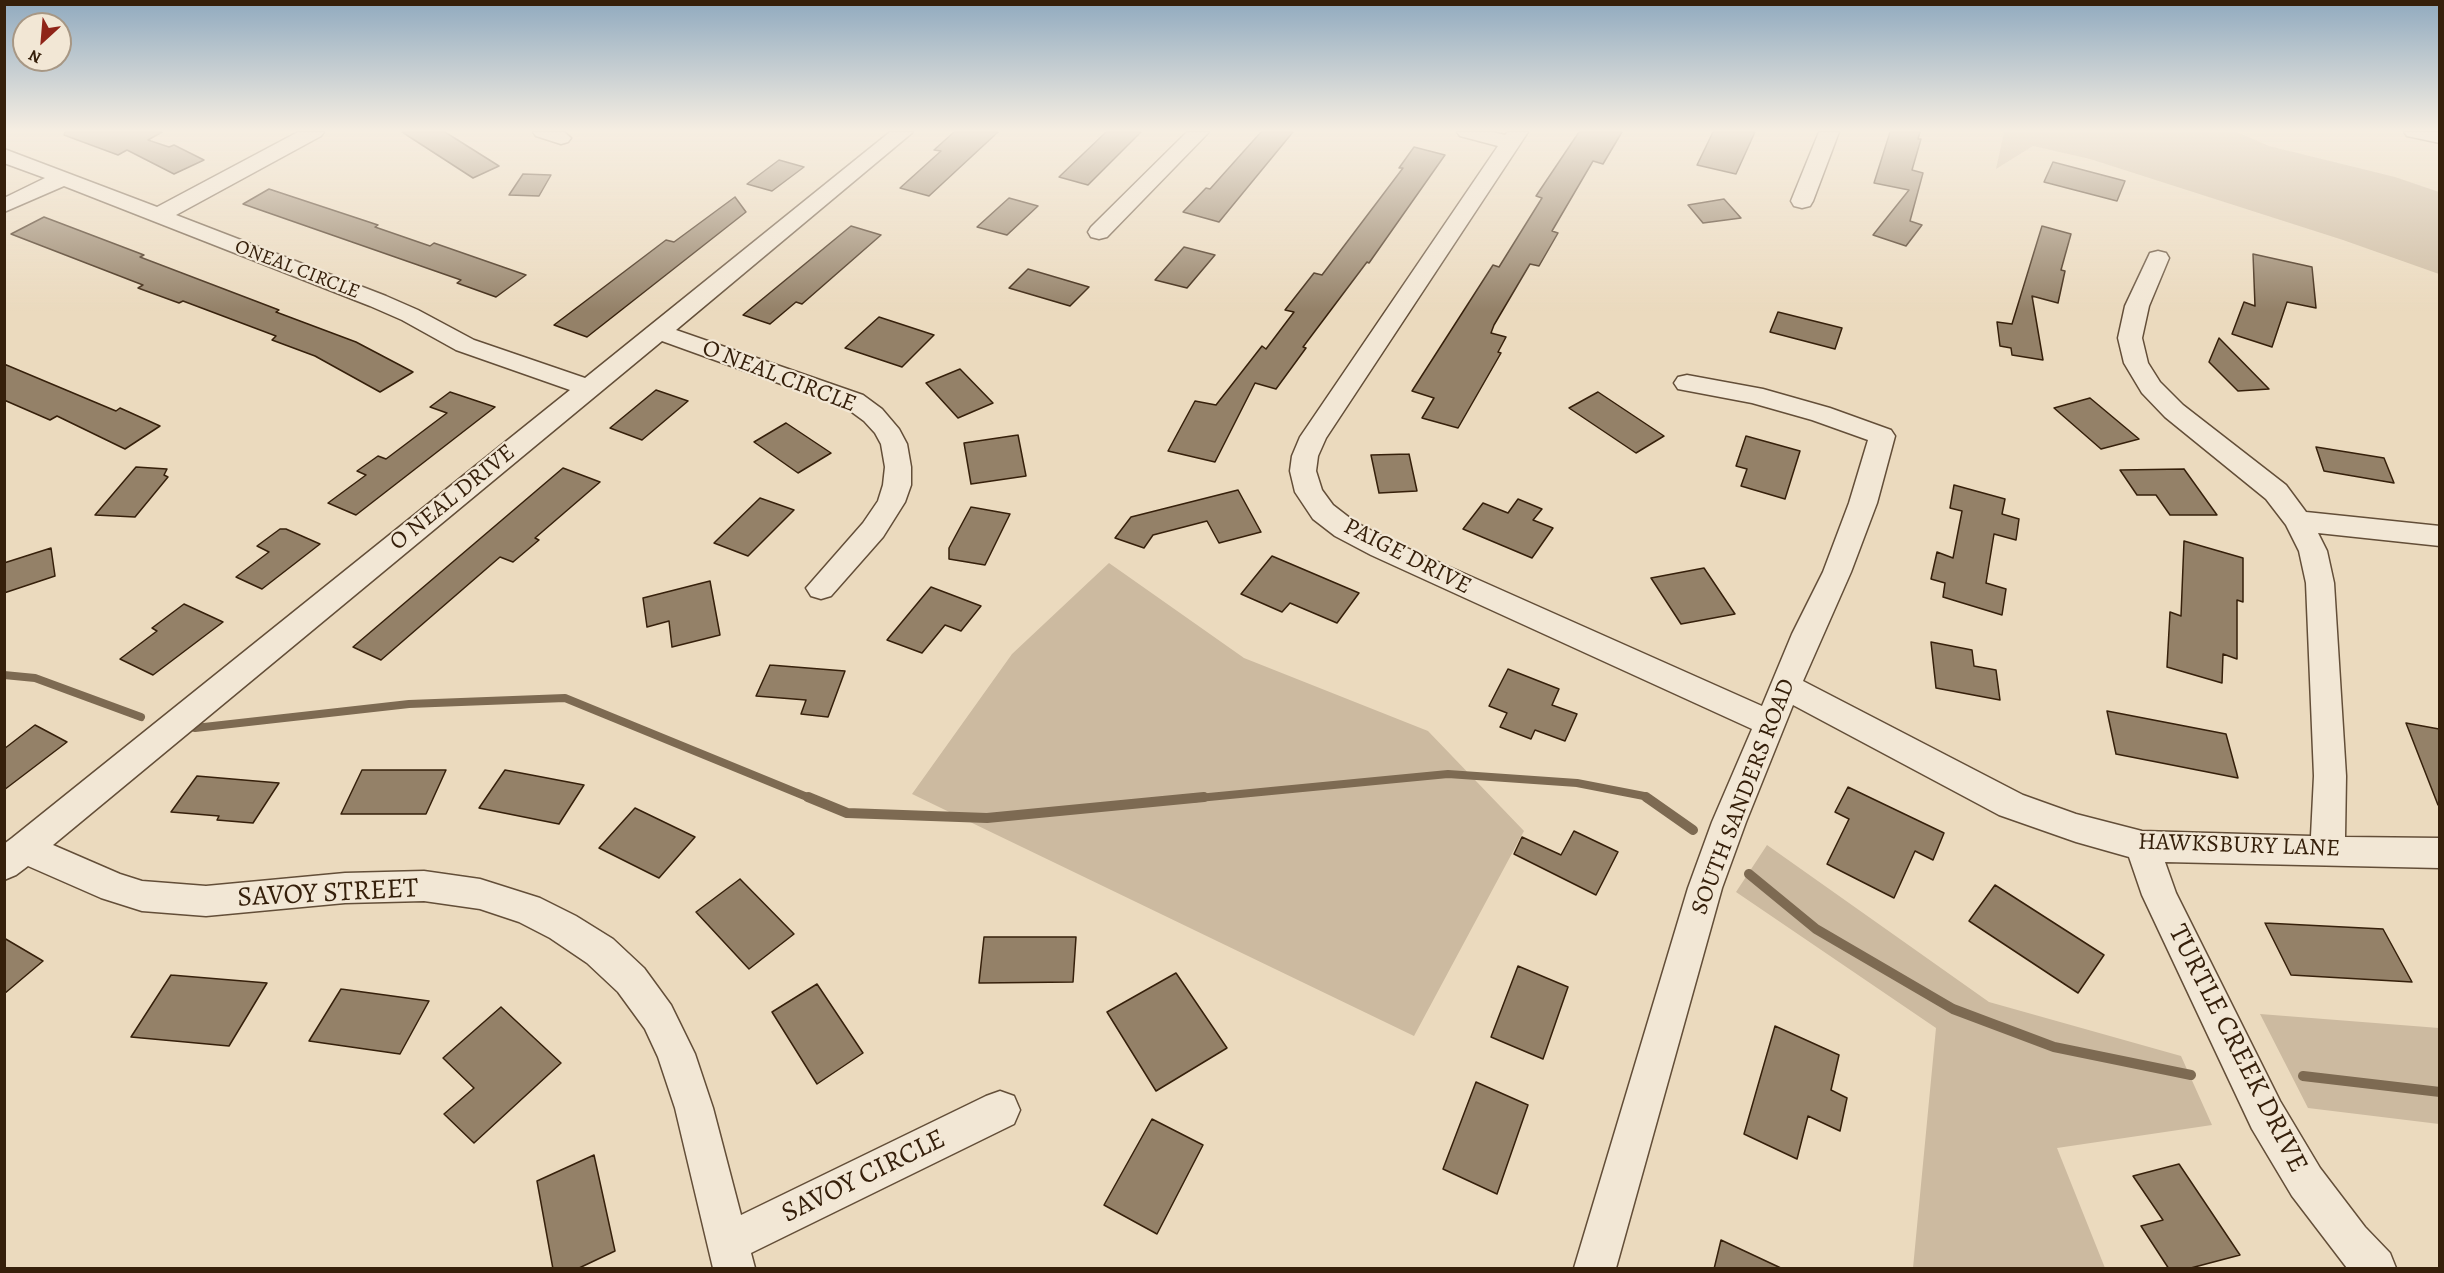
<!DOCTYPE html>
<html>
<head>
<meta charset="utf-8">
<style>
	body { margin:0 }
	#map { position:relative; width:2444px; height:1273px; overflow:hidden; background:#ebdabe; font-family:Alegreya,serif }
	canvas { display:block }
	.frame { position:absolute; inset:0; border:6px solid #36200b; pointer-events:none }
	.north { position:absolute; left:12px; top:12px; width:60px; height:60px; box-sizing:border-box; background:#f2e7d5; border:2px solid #a79784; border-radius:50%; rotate:206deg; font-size:16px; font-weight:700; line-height:24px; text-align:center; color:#36200b }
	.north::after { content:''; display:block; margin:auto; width:21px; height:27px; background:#8f2418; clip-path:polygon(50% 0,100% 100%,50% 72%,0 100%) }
</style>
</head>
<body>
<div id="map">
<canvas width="2444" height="1273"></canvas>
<div class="frame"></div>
<div class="north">N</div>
</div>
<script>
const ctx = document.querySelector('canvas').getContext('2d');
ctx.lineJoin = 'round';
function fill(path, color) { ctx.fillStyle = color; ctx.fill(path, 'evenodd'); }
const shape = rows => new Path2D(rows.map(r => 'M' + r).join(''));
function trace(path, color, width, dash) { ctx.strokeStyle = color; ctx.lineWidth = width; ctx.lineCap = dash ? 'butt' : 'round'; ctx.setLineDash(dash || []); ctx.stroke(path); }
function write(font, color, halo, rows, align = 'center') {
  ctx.font = font + ' Alegreya,serif'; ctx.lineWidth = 4.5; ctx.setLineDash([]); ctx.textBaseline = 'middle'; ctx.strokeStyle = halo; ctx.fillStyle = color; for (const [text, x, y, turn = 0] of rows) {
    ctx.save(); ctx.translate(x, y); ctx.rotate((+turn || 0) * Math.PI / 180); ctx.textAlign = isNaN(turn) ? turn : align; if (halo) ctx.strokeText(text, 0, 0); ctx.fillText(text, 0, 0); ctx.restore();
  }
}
const green = shape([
	[2004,132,2237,132,2269,146,2395,177,2439,192,2439,274,2343,240,2090,159,2033,146,1996,169],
	[1109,563,1244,658,1428,731,1524,831,1414,1036,912,794,1012,654],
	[1767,845,1989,1002,2181,1056,2212,1125,2057,1148,2105,1268,1913,1268,1936,1028,1736,892],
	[2260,1014,2439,1028,2439,1124,2308,1108]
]);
const streamFar1 = shape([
	[4,675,35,678,141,717],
	[195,728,409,704,565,698,812,799],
	[1188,799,1448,774,1577,783,1644,796,1648,799]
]);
const stream = shape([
	[808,797,847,813,987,818,1204,797],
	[1646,797,1693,830],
	[1749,874,1816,929,1953,1009,2054,1047,2191,1075],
	[2303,1076,2440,1092]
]);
const building = shape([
	[65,132,162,132,148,140,169,147,174,145,204,160,174,174,127,150,118,155,64,135,65,132],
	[402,132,445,132,499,166,473,178,402,132],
	[954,132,998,132,929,196,900,188,941,151,934,150,954,132],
	[1106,132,1141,132,1088,185,1059,177,1106,132],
	[1261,132,1293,132,1219,222,1183,212,1206,188,1210,189,1261,132],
	[1579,132,1622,132,1603,164,1593,161,1552,231,1558,233,1539,266,1530,264,1494,325,1491,333,1506,337,1498,352,1501,353,1458,428,1422,418,1434,398,1412,391,1493,265,1499,267,1542,198,1536,196,1579,132],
	[1713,132,1755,132,1736,174,1697,165,1713,132],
	[1890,132,1920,132,1918,139,1921,139,1912,170,1923,173,1910,221,1922,225,1906,246,1873,235,1909,190,1874,183,1890,132],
	[1414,147,1445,155,1369,263,1367,262,1303,347,1306,348,1276,389,1255,383,1215,462,1168,451,1195,401,1216,405,1262,346,1266,349,1294,312,1285,310,1314,273,1322,275,1403,168,1399,168,1414,147],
	[779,160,804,167,772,191,747,184,779,160],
	[2053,162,2125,181,2117,201,2044,182,2053,162],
	[523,174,551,175,539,196,509,195,523,174],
	[269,189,378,225,375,227,430,246,434,243,526,275,496,297,457,283,461,280,243,204,269,189],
	[735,197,746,212,587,337,554,325,666,240,674,242,735,197],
	[1009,198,1038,206,1007,235,977,227,1009,198],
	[1724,199,1741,218,1703,223,1688,205,1724,199],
	[44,217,144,255,140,257,279,310,276,312,356,342,413,372,380,392,315,356,272,340,276,336,183,301,179,303,138,288,143,285,11,234,44,217],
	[851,226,881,235,802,304,796,302,770,324,743,315,851,226],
	[2042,226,2071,234,2061,270,2065,271,2058,303,2032,296,2043,360,2012,355,2011,348,2000,346,1997,322,2012,324,2042,226],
	[1184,247,1215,255,1187,288,1155,280,1184,247],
	[2253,254,2312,267,2316,308,2287,302,2272,347,2232,334,2244,302,2255,306,2253,254],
	[1028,269,1089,287,1070,306,1009,288,1028,269],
	[1778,312,1842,328,1835,349,1770,332,1778,312],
	[879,317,934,335,902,367,845,348,879,317],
	[2219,338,2269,389,2238,391,2209,362,2219,338],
	[4,364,116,411,120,408,160,426,125,449,57,416,50,420,4,400,4,364],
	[960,369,993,403,958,418,926,383,960,369],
	[656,390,688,401,642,440,610,428,656,390],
	[450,392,495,407,356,515,328,503,366,475,357,471,378,456,386,459,447,413,430,407,450,392],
	[1598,392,1664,436,1636,453,1569,408,1598,392],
	[2090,398,2139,439,2101,449,2054,408,2090,398],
	[786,423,831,453,798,473,754,442,786,423],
	[1018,435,1026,476,971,484,964,443,1018,435],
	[1746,436,1800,451,1785,499,1741,486,1747,469,1736,466,1746,436],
	[2316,447,2384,458,2394,483,2324,471,2316,447],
	[1409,454,1417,491,1379,493,1371,455,1409,454],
	[136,467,167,469,164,475,168,477,135,517,95,515,136,467],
	[563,468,600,482,535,538,539,540,513,562,500,557,381,660,353,647,563,468],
	[2184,469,2217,515,2170,515,2156,495,2137,495,2120,470,2184,469],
	[1954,485,2005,499,2002,514,2019,519,2016,540,1994,534,1986,583,2006,589,2002,615,1943,597,1945,583,1931,579,1937,552,1953,558,1962,511,1950,508,1954,485],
	[1238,490,1261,532,1219,543,1207,521,1153,535,1144,548,1115,538,1131,517,1238,490],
	[760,498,794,510,748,556,714,543,760,498],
	[1518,499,1542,509,1533,520,1553,528,1532,558,1463,529,1483,503,1508,513,1518,499],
	[971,507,1010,514,985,565,949,559,949,548,971,507],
	[280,529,286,529,320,544,262,589,236,577,269,552,257,546,280,529],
	[2184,541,2243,558,2243,602,2237,600,2237,659,2223,654,2222,683,2167,667,2170,612,2181,616,2184,541],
	[51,548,55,576,4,593,4,563,51,548],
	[1272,556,1359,593,1337,623,1290,603,1282,612,1241,594,1272,556],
	[1704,568,1735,614,1681,624,1651,578,1704,568],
	[710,581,720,635,672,647,669,621,647,627,643,598,710,581],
	[931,587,981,606,961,631,945,625,922,653,887,640,931,587],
	[184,604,223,622,153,675,120,659,157,631,152,628,184,604],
	[1931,642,1972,650,1974,666,1996,670,2000,700,1936,688,1931,642],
	[770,665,845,671,828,717,801,714,806,700,756,696,770,665],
	[1508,669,1559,689,1552,705,1577,714,1565,741,1535,730,1531,739,1500,727,1507,713,1489,706,1508,669],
	[2107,711,2226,734,2238,778,2116,754,2107,711],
	[2406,723,2439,729,2439,805,2438,805,2406,723],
	[35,725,67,742,4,790,4,749,35,725],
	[362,770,446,770,426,814,341,814,362,770],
	[505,770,584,785,559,824,479,808,505,770],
	[197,776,279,783,253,823,217,820,219,816,171,812,197,776],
	[1848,787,1944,833,1933,860,1915,851,1894,898,1827,864,1849,819,1835,812,1848,787],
	[635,808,695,837,659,878,599,848,635,808],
	[1574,831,1618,852,1596,895,1514,854,1522,837,1561,855,1574,831],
	[740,879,794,934,749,969,696,912,740,879],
	[1995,885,2104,955,2078,993,1969,921,1995,885],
	[2265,923,2383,929,2412,982,2291,975,2265,923],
	[984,937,1076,937,1073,982,979,983,984,937],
	[4,938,43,961,4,994,4,938],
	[1518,966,1568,987,1543,1059,1491,1037,1518,966],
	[1176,973,1227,1048,1156,1091,1107,1012,1176,973],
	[171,975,267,983,229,1046,131,1037,171,975],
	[817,984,863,1053,817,1084,772,1012,817,984],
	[341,989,429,1001,400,1054,309,1041,341,989],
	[501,1007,561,1063,474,1143,444,1114,474,1088,443,1058,501,1007],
	[1775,1026,1839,1055,1831,1090,1847,1098,1840,1131,1808,1116,1797,1159,1744,1134,1775,1026],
	[1476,1082,1528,1105,1497,1194,1443,1169,1476,1082],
	[1152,1119,1203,1145,1157,1234,1104,1205,1152,1119],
	[594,1155,615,1251,577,1269,553,1269,537,1181,594,1155],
	[2179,1164,2240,1255,2187,1269,2169,1269,2141,1226,2163,1220,2133,1176,2179,1164],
	[1721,1240,1783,1269,1714,1269,1721,1240]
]);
const minor = shape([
	[298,132,324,132,321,136,176,215,386,296,418,310,474,340,585,378,890,132,913,132,676,330,863,395,882,409,899,429,907,444,911,467,911,485,905,502,883,537,831,596,821,599,811,596,806,588,863,523,878,501,883,485,885,467,881,444,875,433,864,421,845,407,662,341,53,845,120,874,142,881,206,886,345,873,424,871,480,879,540,898,576,916,613,939,644,968,671,1005,695,1054,713,1108,741,1215,986,1096,1000,1091,1014,1096,1020,1110,1014,1124,751,1253,755,1268,713,1268,675,1108,658,1057,645,1029,618,992,587,963,550,938,519,922,480,909,424,901,345,903,206,916,142,911,101,898,28,866,16,875,4,880,4,844,12,838,570,390,456,350,402,320,370,306,64,186,4,212,4,198,45,178,4,163,4,149,157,207,298,132],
	[533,132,564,132,571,138,568,142,561,144,536,136,533,132],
	[1187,132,1209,132,1107,237,1099,239,1091,237,1088,232,1091,227,1187,132],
	[1457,132,1493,132,1505,135,1508,132,1528,132,1326,438,1318,456,1316,471,1322,490,1333,505,1355,522,1391,541,1762,706,1792,634,1823,572,1849,503,1868,440,1812,420,1752,403,1678,389,1674,383,1678,377,1687,375,1763,389,1830,408,1891,430,1895,436,1877,503,1851,572,1803,681,2023,795,2076,814,2142,831,2311,836,2314,776,2306,583,2299,551,2286,525,2266,499,2165,417,2142,393,2124,363,2118,338,2125,306,2150,253,2158,251,2166,253,2169,258,2149,306,2142,338,2148,363,2160,382,2183,405,2286,485,2306,512,2440,526,2440,546,2318,533,2327,551,2334,583,2346,776,2345,837,2440,838,2440,868,2165,862,2176,893,2280,1101,2320,1168,2365,1227,2390,1253,2396,1268,2347,1268,2292,1196,2252,1129,2142,895,2129,857,2076,842,1999,815,1793,705,1746,822,1722,888,1616,1268,1574,1268,1688,888,1712,822,1752,729,1371,555,1335,536,1313,519,1295,492,1290,471,1292,456,1300,437,1498,146,1460,136,1457,132],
	[1819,132,1839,132,1813,201,1810,206,1802,208,1794,206,1791,201,1819,132],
	[2404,132,2440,132,2440,143,2407,136,2404,132]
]);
const farStreetnames = [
	["ONEAL CIRCLE",297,270,21]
];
const streetNames = [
	["O NEAL CIRCLE",779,377,21],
	["O NEAL DRIVE",453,498,-39],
	["PAIGE DRIVE",1407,557,27],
	["SOUTH SANDERS ROAD",1744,797,-69],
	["HAWKSBURY LANE",2239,846,2]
];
const nearStreetnames = [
	["SAVOY STREET",328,894,-3],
	["TURTLE CREEK DRIVE",2237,1049,63],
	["SAVOY CIRCLE",864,1177,-26]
];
fill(green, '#ccbaa0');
trace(streamFar1, '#7d6a52', 8);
trace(stream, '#7d6a52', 10);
fill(building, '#948168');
trace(building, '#36200b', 1.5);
trace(minor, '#634e38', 3);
fill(minor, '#f2e7d5');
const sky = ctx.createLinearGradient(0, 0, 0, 311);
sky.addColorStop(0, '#90aabf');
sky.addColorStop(0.42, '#f6eee2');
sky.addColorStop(1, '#f6eee200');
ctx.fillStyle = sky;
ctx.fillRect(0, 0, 2444, 311);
write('20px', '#36200b', '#f2e7d5', farStreetnames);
write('24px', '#36200b', '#f2e7d5', streetNames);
write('28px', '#36200b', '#f2e7d5', nearStreetnames);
</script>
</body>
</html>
